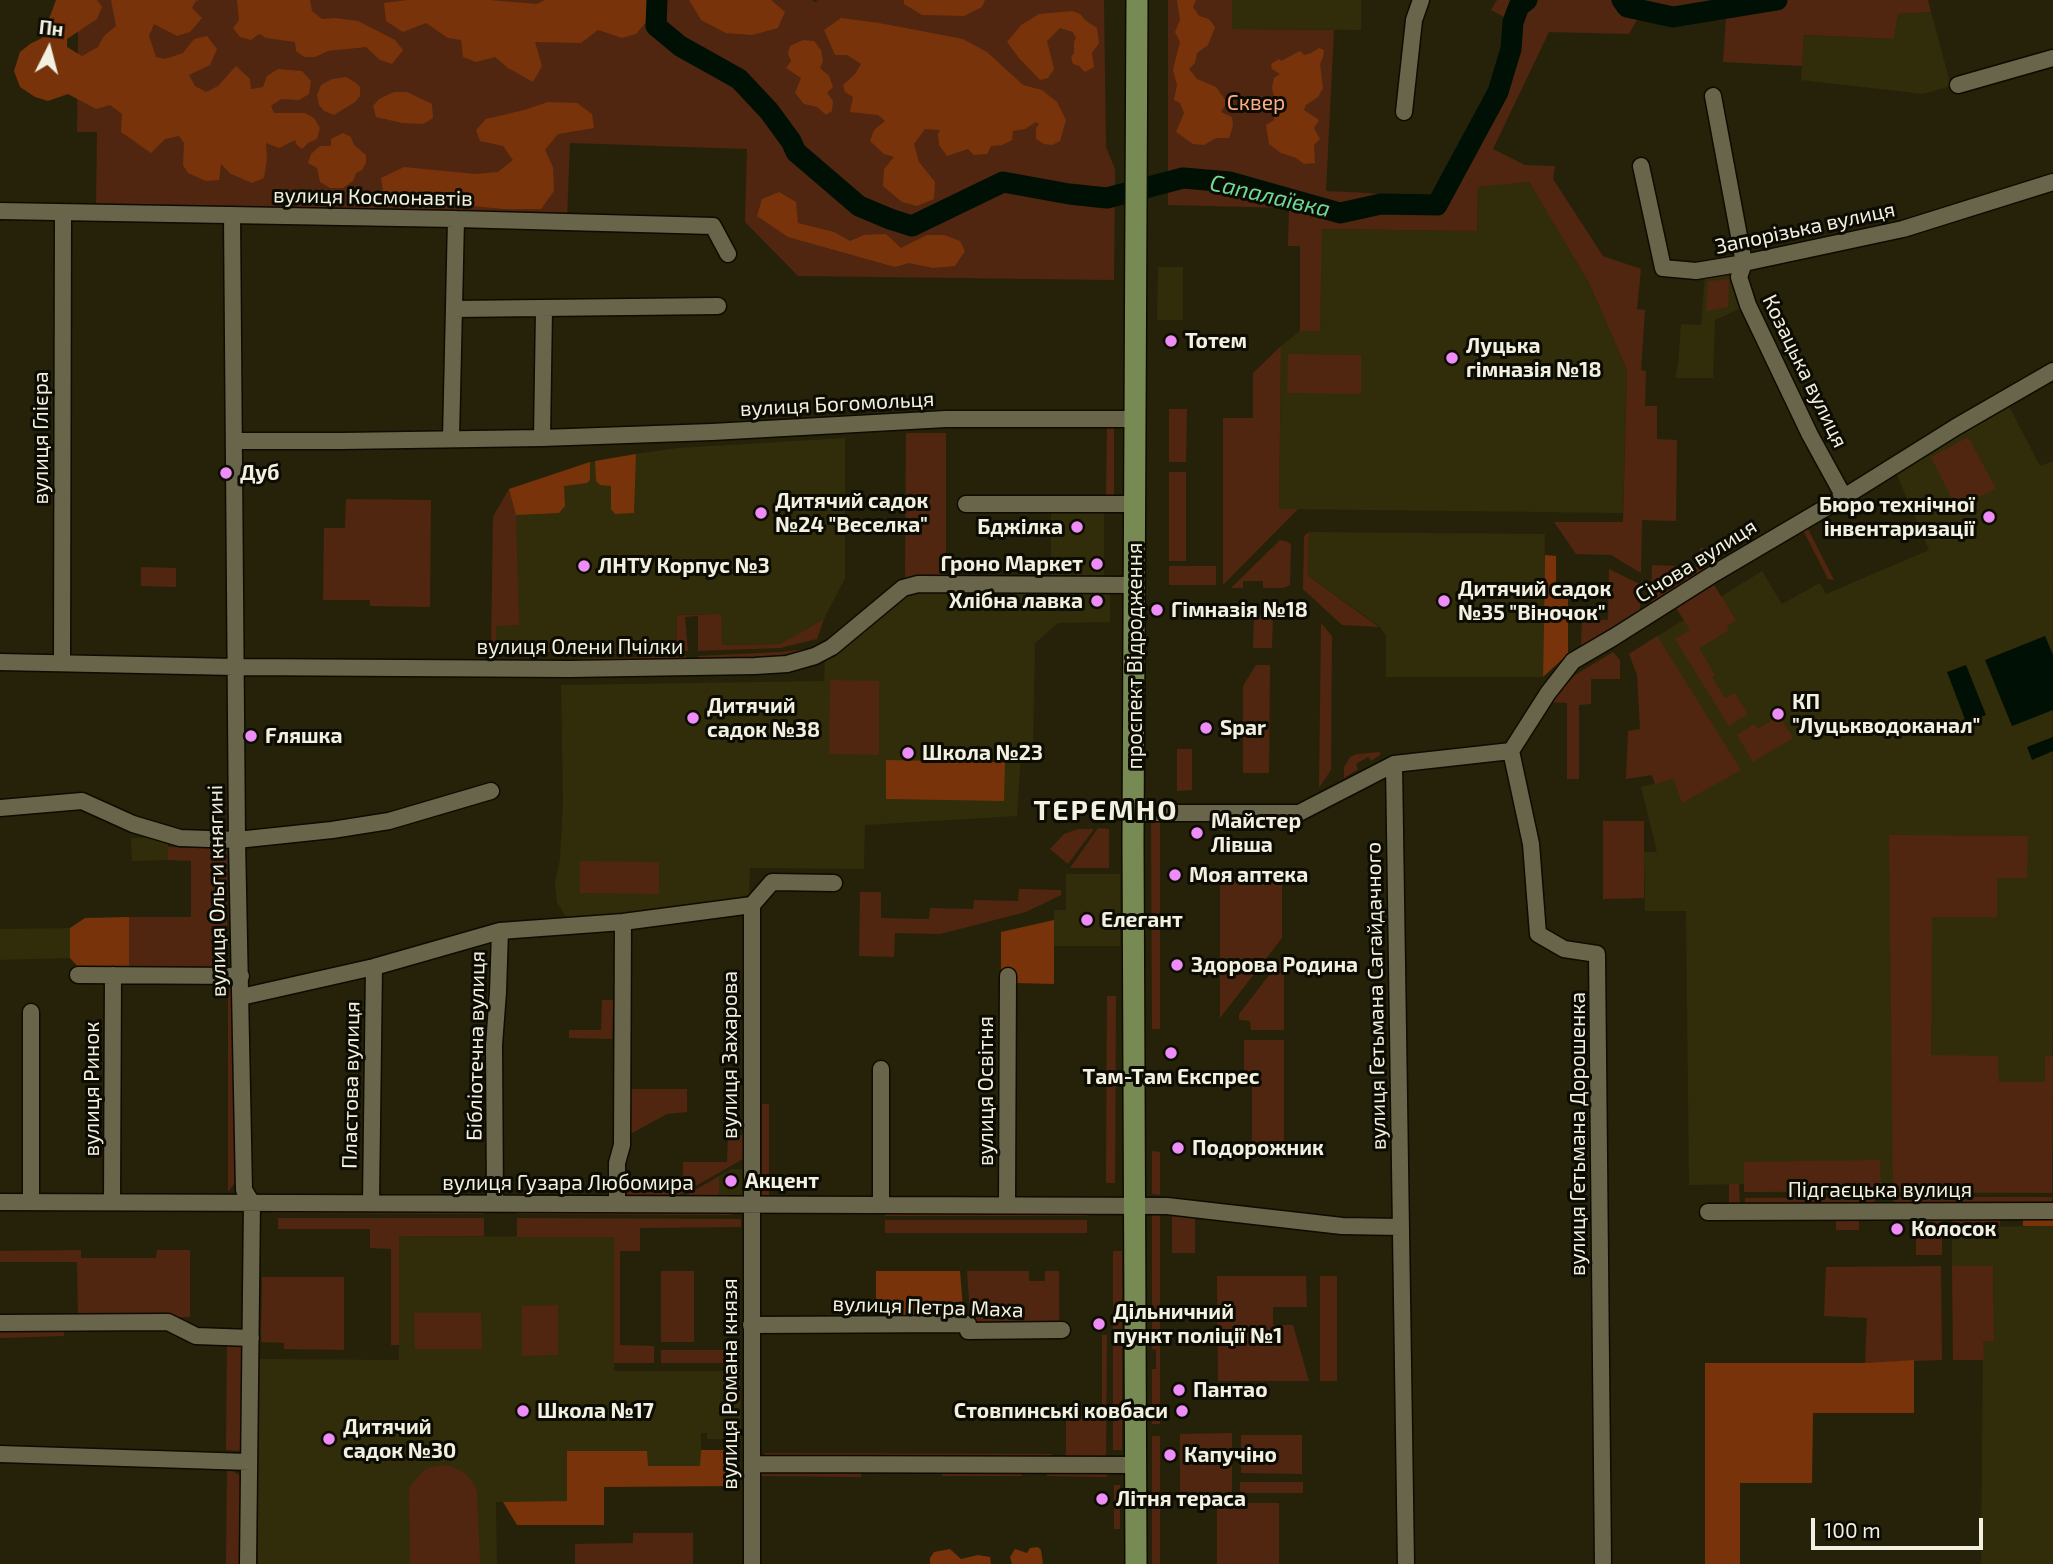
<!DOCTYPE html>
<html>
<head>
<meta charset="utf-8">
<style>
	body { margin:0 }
	#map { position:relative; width:2053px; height:1564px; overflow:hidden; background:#262209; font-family:"Exo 2",sans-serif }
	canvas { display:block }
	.north { position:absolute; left:14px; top:14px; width:70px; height:70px; -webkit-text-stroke:5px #0d0c03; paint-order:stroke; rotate:6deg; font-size:19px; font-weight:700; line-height:28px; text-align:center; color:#f2f0e1 }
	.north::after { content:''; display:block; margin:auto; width:24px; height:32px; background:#f2f0e1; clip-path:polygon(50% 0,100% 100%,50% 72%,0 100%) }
	.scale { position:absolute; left:1811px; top:1518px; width:172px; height:32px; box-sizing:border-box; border:4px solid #f2f0e1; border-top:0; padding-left:9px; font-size:21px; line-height:24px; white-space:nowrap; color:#f2f0e1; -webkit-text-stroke:5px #0d0c03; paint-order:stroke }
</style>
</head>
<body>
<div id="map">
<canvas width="2053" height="1564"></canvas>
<div class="north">Пн</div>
<div class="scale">100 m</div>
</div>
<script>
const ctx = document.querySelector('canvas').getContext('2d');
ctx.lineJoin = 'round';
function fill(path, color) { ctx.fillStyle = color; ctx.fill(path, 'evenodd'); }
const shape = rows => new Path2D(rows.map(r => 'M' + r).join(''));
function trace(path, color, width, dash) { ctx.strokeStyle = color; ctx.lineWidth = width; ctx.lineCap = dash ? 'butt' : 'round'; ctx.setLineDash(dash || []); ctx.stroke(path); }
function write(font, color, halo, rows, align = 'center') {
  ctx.font = font + ' "Exo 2",sans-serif'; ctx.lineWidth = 6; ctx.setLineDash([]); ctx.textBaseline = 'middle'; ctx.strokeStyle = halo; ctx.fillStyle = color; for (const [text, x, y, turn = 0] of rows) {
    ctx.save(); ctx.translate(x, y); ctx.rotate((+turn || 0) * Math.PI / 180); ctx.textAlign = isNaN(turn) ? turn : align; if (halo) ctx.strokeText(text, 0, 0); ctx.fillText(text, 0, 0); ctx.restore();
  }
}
const built = shape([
	[1232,0,1361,0,1361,30,1232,29],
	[1931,12,1951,86,1923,94,1801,80,1804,35,1894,39,1898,14],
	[1529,182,1589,283,1627,370,1623,513,1279,509,1281,346,1300,331,1320,331,1321,229,1477,231,1478,187],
	[1158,267,1183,267,1183,320,1157,320],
	[1733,273,1744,307,1715,320,1713,378,1675,378,1678,365,1681,324,1701,325,1705,275],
	[2008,404,2040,466,2053,461,2052,1193,1744,1192,1744,1184,1689,1185,1686,911,1645,911,1644,852,1657,852,1641,787,1674,778,1637,649,1762,571,1782,604,1820,583,1826,594,1929,550,1896,473],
	[845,438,845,578,824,619,780,644,721,645,721,614,677,615,676,649,491,653,493,517,509,489,590,462,636,454,677,448],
	[1051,510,1104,510,1104,579,1051,579],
	[1309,532,1545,534,1543,677,1386,677,1386,636,1379,626,1308,576],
	[919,590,1110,591,1110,622,1058,623,1035,643,1033,744,1021,755,1017,816,865,825,864,869,750,868,749,895,681,910,567,919,557,902,555,882,560,860,563,802,561,685,824,681,825,657,905,593],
	[131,838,168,838,168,860,132,861],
	[1066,874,1120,874,1120,946,1054,946,1054,910,1066,910],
	[70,928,70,958,0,960,0,929],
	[731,1169,743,1169,743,1199,719,1200,719,1176],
	[2053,1226,2053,1564,1981,1564,1983,1342,1994,1341,1993,1267,1952,1266,1952,1227],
	[399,1236,614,1237,614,1371,740,1371,741,1439,707,1439,707,1433,701,1433,701,1466,647,1466,647,1452,567,1502,496,1502,497,1564,258,1564,258,1359,399,1360]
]);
const green = shape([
	[56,0,812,0,814,2,818,0,1104,0,1106,147,1115,169,1114,280,798,276,745,222,747,149,570,143,567,219,96,208,97,132,77,132,78,34],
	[1168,0,1232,0,1232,29,1334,30,1326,191,1368,193,1432,200,1455,163,1496,74,1506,18,1491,10,1497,0,1928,0,1931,12,1898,14,1894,39,1804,35,1802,66,1723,62,1726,19,1677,25,1637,20,1629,34,1549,32,1493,149,1525,165,1555,166,1553,179,1603,256,1641,269,1637,309,1645,310,1641,370,1646,371,1645,406,1657,406,1657,439,1677,440,1676,521,1642,520,1641,573,1611,555,1576,554,1554,522,1623,522,1627,370,1589,283,1529,182,1478,187,1477,231,1322,229,1320,331,1300,331,1300,246,1288,246,1289,208,1168,205],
	[1729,279,1728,307,1706,311,1708,281],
	[1281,346,1279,509,1298,509,1223,585,1223,418,1253,418,1253,373],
	[1288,354,1361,355,1361,394,1287,393],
	[1169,409,1187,409,1186,462,1169,462],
	[1107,428,1114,428,1114,495,1106,495],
	[906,433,946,433,946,578,905,578],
	[1968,437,1996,489,1959,506,1952,499,1931,457],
	[1169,472,1186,472,1186,561,1169,561],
	[509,489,516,515,519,625,496,626,496,649,564,648,564,652,491,653,493,517],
	[346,499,431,500,430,607,370,606,370,600,323,600,324,528,345,528],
	[1807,527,1834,580,1828,579,1803,530],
	[1309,532,1308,576,1379,627,1342,625,1303,589,1304,536],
	[1280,540,1288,542,1291,545,1290,585,1283,588,1263,588,1263,581,1243,581,1243,588,1231,588],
	[1700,548,1721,548,1721,562,1651,605,1652,565,1699,567],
	[1169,566,1216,566,1216,585,1169,585],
	[141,567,176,568,176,587,141,586],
	[1609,569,1640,584,1640,612,1581,648,1582,619,1608,620],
	[1714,585,1736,620,1727,626,1729,630,1699,648,1715,675,1712,677,1725,698,1735,693,1748,714,1729,726,1675,639,1690,630,1676,608],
	[721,614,722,645,780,644,824,619,817,639,780,648,698,651,698,616,685,617,688,651,573,655,573,652,676,649,677,615],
	[1254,615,1273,615,1272,648,1253,648],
	[1321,623,1332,636,1331,770,1319,788],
	[1657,636,1741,770,1682,803,1674,779,1655,784,1652,775,1626,779,1628,731,1640,729,1637,675,1629,654],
	[807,649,807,653,780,660,704,662,698,656,780,652],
	[1613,652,1620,660,1620,679,1591,679,1591,704,1579,705,1579,779,1567,779,1567,703,1549,702,1575,675],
	[687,656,683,661,581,664,575,659],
	[1256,665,1270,665,1269,773,1243,773,1243,686],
	[830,680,879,681,879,755,829,754],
	[1779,716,1793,738,1753,762,1737,735,1754,724,1758,729],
	[1177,749,1192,749,1192,790,1177,791],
	[1380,752,1380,755,1371,761,1368,757,1356,764,1358,769,1344,778,1344,767,1350,757,1357,754],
	[1151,818,1160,818,1160,1029,1152,1029],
	[1603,821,1644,821,1644,898,1603,899],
	[1098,828,1109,829,1109,868,1070,868],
	[1078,829,1094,829,1068,864,1050,849,1064,834],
	[1889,835,2028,836,2027,878,1997,878,1997,917,1932,917,1931,1055,1998,1056,1999,1082,2045,1082,2045,1056,2053,1056,2052,1193,1893,1192],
	[168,847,227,848,227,969,129,969,129,917,191,917,191,861,168,860],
	[580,861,659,862,659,894,580,893],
	[1220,877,1282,877,1282,938,1220,1018],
	[1019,889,1061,890,1061,895,1026,912,940,934,895,933,894,957,859,956,860,892,881,892,881,918,929,919,930,908,973,909,974,900,1018,901],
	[1284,956,1284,1030,1251,1030,1250,1021,1239,1020,1239,1014],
	[228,983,233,993,237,1180,228,1192],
	[1107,996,1116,996,1115,1183,1106,1183],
	[602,1000,613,1000,612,1039,569,1038,569,1030,601,1030],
	[1244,1040,1284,1040,1284,1144,1252,1144,1252,1080,1244,1080],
	[627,1089,687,1089,687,1112,667,1114,627,1136],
	[762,1104,769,1104,769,1196,762,1196],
	[728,1135,743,1135,743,1159,678,1196,627,1197,627,1191,683,1191,683,1162,727,1162],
	[1152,1151,1160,1152,1160,1195,1152,1194],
	[1880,1160,1881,1191,1744,1192,1744,1162],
	[719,1176,719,1196,683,1197],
	[1729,1184,1739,1184,1740,1205,1729,1205],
	[1879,1197,1871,1205,1745,1205,1745,1198],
	[1893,1197,2052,1197,2052,1205,1894,1205],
	[273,1209,484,1209,484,1214,273,1213],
	[517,1209,731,1210,731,1215,517,1214],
	[885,1211,1087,1211,1087,1216,885,1216],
	[1152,1212,1160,1212,1160,1424,1152,1424,1152,1369,1156,1369,1156,1350,1152,1349],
	[1172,1212,1195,1215,1195,1253,1172,1253],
	[1836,1217,1859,1217,1859,1230,1836,1230],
	[278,1218,484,1218,484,1236,399,1236,399,1345,391,1345,391,1249,370,1248,370,1229,278,1229],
	[517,1218,741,1219,741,1227,640,1228,640,1251,620,1251,620,1345,654,1346,654,1363,614,1363,614,1237,517,1237],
	[1916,1218,1942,1218,1942,1255,1916,1255],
	[1952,1218,2000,1218,2000,1226,1952,1227],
	[885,1220,1087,1220,1087,1233,885,1233],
	[81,1250,81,1258,156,1258,157,1250,190,1250,190,1317,78,1318,77,1262,0,1262,0,1251],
	[1113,1251,1122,1251,1122,1450,1113,1450],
	[1941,1266,1942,1360,1865,1363,1867,1318,1824,1316,1826,1267],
	[1952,1266,1993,1266,1994,1341,1983,1342,1984,1360,1953,1360],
	[661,1271,694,1271,694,1342,661,1342],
	[967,1271,1029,1271,1029,1281,1045,1281,1045,1271,1059,1271,1059,1327,971,1327],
	[1217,1276,1306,1276,1307,1307,1273,1307,1273,1325,1293,1325,1309,1381,1218,1381],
	[1320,1276,1337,1276,1337,1381,1320,1381],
	[262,1277,344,1277,344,1350,284,1349,284,1343,261,1342],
	[558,1305,558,1355,522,1356,522,1306],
	[414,1313,481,1313,482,1349,415,1349],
	[64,1326,64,1336,0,1338,0,1327],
	[1102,1335,1107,1335,1106,1459,1066,1459,1066,1416,1102,1415],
	[227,1341,242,1342,241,1451,226,1450],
	[661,1350,740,1350,740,1363,661,1363],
	[1232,1433,1232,1493,1180,1494,1180,1434],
	[1241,1435,1302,1435,1302,1474,1241,1473],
	[1152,1436,1160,1436,1160,1564,1152,1564],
	[765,1453,1052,1454,1052,1459,765,1458],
	[443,1465,451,1466,465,1473,475,1485,477,1492,480,1564,410,1564,409,1492,411,1485,421,1473,428,1468],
	[227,1468,243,1477,242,1564,226,1564],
	[942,1469,1022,1469,1022,1476,942,1476],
	[1047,1469,1107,1469,1107,1477,1047,1476],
	[759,1470,861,1470,861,1477,759,1476],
	[1240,1482,1303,1482,1303,1493,1240,1493],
	[1114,1485,1120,1485,1120,1529,1114,1529],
	[1217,1503,1279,1503,1279,1564,1217,1564],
	[633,1533,693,1533,693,1564,575,1564,575,1544,633,1543]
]);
const forest = shape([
	[56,0,97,0,102,7,97,19,67,39,67,47,82,56,98,47,104,36,116,26,111,0,199,0,195,2,192,8,202,18,190,32,177,36,154,24,149,36,156,57,165,59,183,53,194,39,207,36,217,49,210,65,189,75,195,86,206,92,218,86,236,66,250,79,251,89,263,87,267,76,278,69,302,71,311,81,309,94,299,100,281,99,271,106,274,113,305,113,314,118,320,128,317,139,308,143,302,149,297,145,295,140,279,148,266,143,267,159,264,178,252,183,231,174,221,164,219,180,206,181,188,173,183,165,184,143,179,136,165,139,151,153,121,132,122,114,110,105,96,109,68,94,48,101,35,97,20,87,14,71,20,52,30,44,42,38],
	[237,0,310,0,312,11,322,19,335,18,358,21,395,40,403,50,392,64,380,60,366,47,328,51,315,57,304,57,296,51,295,42,266,38,259,34,251,40,240,37,233,28,239,20],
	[407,0,489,0,537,4,545,0,648,0,647,21,636,34,622,38,598,30,581,43,535,42,542,66,533,82,508,68,495,57,476,62,463,57,461,40,448,38,426,23,403,32,386,21,384,3],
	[689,0,771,0,785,12,778,28,752,35,726,33,701,20],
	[904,0,985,0,982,7,964,16,922,15,904,4],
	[1177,0,1196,0,1193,7,1199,16,1209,19,1215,27,1208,45,1197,53,1195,63,1189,69,1197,79,1216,87,1227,102,1221,112,1232,117,1233,126,1229,138,1216,138,1204,145,1193,144,1176,132,1184,113,1180,103,1174,100,1177,85,1173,70,1180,42,1175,32,1180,20],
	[1072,11,1080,14,1086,21,1097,28,1099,43,1092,53,1094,67,1085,72,1079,66,1073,64,1071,57,1074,53,1074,42,1076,38,1073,32,1060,28,1047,41,1054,69,1048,78,1040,80,1019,58,1007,42,1021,25,1039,14],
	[841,18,879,23,963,39,987,52,1023,85,1042,90,1057,102,1066,120,1060,141,1052,145,1044,144,1036,139,1036,128,1039,124,1036,122,1025,129,1013,131,1012,140,1002,145,991,146,987,154,974,155,968,149,947,156,939,145,938,134,940,130,925,129,914,144,919,162,935,182,934,199,917,206,902,202,883,186,884,169,894,157,884,154,870,141,874,130,885,121,878,115,850,112,853,97,845,92,843,85,855,74,861,64,847,55,835,55,824,30],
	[803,40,814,41,821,50,823,61,820,68,829,76,833,87,827,93,833,101,832,111,826,115,817,107,804,104,795,93,801,78,786,68,791,61,788,54,790,46],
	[1319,48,1324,50,1323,57,1320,64,1323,88,1318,97,1306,105,1304,110,1319,120,1314,128,1320,139,1314,145,1315,163,1304,164,1296,158,1281,153,1269,144,1266,125,1274,120,1273,111,1277,107,1272,88,1274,78,1280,74,1272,69,1271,64,1279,59,1281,61,1300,51,1304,55,1311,53],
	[346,77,355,82,360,87,360,96,355,102,334,115,324,111,319,105,317,95,321,85,332,79],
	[394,92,407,92,432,104,433,118,423,124,402,123,376,117,373,106,379,99],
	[548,102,577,103,592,114,594,128,558,134,545,150,553,167,554,191,541,209,504,209,472,206,426,208,384,198,381,178,404,167,475,174,498,172,513,160,503,146,480,141,476,130,486,119,524,110],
	[343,133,351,137,354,145,366,155,366,163,362,170,356,173,353,181,343,188,330,188,320,182,317,168,308,163,311,154,320,146,331,146,331,139],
	[779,192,796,202,798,223,834,232,850,241,864,235,886,234,901,248,927,235,944,235,960,241,965,251,955,266,933,268,909,263,895,267,788,237,757,216,762,199],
	[636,454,634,513,615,514,611,509,611,486,600,485,596,481,595,461],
	[590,462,590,480,587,483,564,486,565,506,559,513,516,515,509,489],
	[1545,555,1556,556,1556,599,1568,599,1568,654,1543,677],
	[886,760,1005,762,1004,801,886,799],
	[129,917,129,969,80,969,70,958,70,928,85,918],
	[1054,920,1054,984,1015,983,1015,970,1001,970,1001,932],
	[2023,1217,2053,1217,2053,1226,2023,1226],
	[876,1271,960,1271,964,1321,876,1321],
	[1914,1360,1914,1413,1813,1413,1812,1483,1740,1483,1740,1564,1705,1564,1705,1363,1865,1363],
	[701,1450,735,1450,735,1486,604,1487,604,1525,517,1525,503,1502,567,1501,567,1451,647,1451,648,1466,700,1466],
	[1038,1547,1041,1550,1043,1564,1012,1564,1010,1557,1015,1549,1027,1553,1030,1548],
	[950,1549,961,1559,978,1555,990,1557,991,1564,930,1564,930,1558,934,1552]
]);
const water = shape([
	[2045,636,2053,655,2053,710,2012,726,1985,660],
	[1966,665,1986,715,1966,722,1947,672],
	[2053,737,2053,751,2032,760,2027,747]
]);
const river = shape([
	[657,0,656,26,680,46,739,79,769,111,791,141,796,152,859,206,890,219,912,226,1003,182,1069,194,1107,198,1183,178,1230,182,1340,213,1381,204,1437,205,1498,92,1511,49,1513,22,1519,6,1527,0],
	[1622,0,1627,7,1673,17,1777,0]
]);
const minor = shape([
	[1958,85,2053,58],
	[1713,96,1744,263,1739,277,1748,305,1810,435,1844,497],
	[1404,112,1414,20,1421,0],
	[1641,166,1663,268,1696,271,1744,263,1903,229,2053,182],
	[0,211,456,219,713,226,728,254],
	[232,215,237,840,244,1190,252,1203,248,1564],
	[454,309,718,306],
	[542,438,544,309],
	[451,439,456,219],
	[235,441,341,441,542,438,712,432,946,419,1135,419],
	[966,504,1134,504],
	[0,662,235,667,569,669,755,666,787,664,815,656,832,647,903,588,918,584,1135,585],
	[62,663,63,213],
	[1511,751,1531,844,1538,934,1564,949,1597,954,1603,1564],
	[1394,764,1406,1564],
	[0,808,82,801,133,824,180,838,237,840,332,830,389,821,491,791],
	[1134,813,1299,813,1394,764,1511,751,1548,693,1573,661,1614,637,1715,573,1844,497,1956,427,2053,371],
	[752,905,752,1564],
	[78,975,241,976],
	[241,997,374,967,500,931,623,922,752,905,772,882,834,883],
	[0,1202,1167,1206,1342,1226,1401,1227],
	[31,1202,31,1012],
	[112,1202,113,975],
	[371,1203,374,967],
	[495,1203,494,1045,498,992,500,931],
	[617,1204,617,1163,622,1145,623,922],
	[881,1205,881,1069],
	[1007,1205,1008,976],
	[1708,1212,2053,1211],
	[0,1323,168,1322,196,1336,251,1338],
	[751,1325,968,1324,968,1331,1062,1330],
	[0,1454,249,1462],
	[752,1464,1136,1465]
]);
const major = shape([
	[1136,1564,1133,839,1137,0]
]);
const markers = [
	[1171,341,7,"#ee8cf8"],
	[1452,358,7,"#ee8cf8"],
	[226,473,7,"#ee8cf8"],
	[761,513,7,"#ee8cf8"],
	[1989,517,7,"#ee8cf8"],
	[1077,527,7,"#ee8cf8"],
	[1097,564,7,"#ee8cf8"],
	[584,566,7,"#ee8cf8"],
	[1097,601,7,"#ee8cf8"],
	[1444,601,7,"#ee8cf8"],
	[1157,610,7,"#ee8cf8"],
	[1778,714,7,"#ee8cf8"],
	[693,718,7,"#ee8cf8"],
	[1206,728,7,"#ee8cf8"],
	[251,736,7,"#ee8cf8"],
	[908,753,7,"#ee8cf8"],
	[1197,833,7,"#ee8cf8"],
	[1175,875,7,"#ee8cf8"],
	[1087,920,7,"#ee8cf8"],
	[1177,965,7,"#ee8cf8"],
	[1171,1053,7,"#ee8cf8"],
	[1178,1148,7,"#ee8cf8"],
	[731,1181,7,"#ee8cf8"],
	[1897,1229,7,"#ee8cf8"],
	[1099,1324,7,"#ee8cf8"],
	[1179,1390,7,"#ee8cf8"],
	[523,1411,7,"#ee8cf8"],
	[1182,1411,7,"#ee8cf8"],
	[329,1439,7,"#ee8cf8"],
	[1170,1455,7,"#ee8cf8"],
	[1102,1499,7,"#ee8cf8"]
];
const parkNames = [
	["Сквер",1256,103]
];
const streetNames = [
	["вулиця Космонавтів",373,197,1],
	["Запорізька вулиця",1805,228,-12],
	["Козацька вулиця",1805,371,64],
	["вулиця Богомольця",837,404,-3],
	["вулиця Глієра",41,438,-90],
	["Січова вулиця",1696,561,-32],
	["вулиця Олени Пчілки",580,647],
	["проспект Відродження",1135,656,-90],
	["вулиця Ольги княгині",217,891,-91],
	["вулиця Гетьмана Сагайдачного",1376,996,-91],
	["Бібліотечна вулиця",476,1046,-89],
	["вулиця Захарова",730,1055,-90],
	["Пластова вулиця",351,1085,-89],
	["вулиця Ринок",92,1089,-90],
	["вулиця Освітня",986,1091,-90],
	["вулиця Гетьмана Дорошенка",1578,1134,-90],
	["вулиця Гузара Любомира",568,1183],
	["Підгаєцька вулиця",1880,1190],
	["вулиця Петра Маха",928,1307,2],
	["вулиця Романа князя",730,1384,-90]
];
const poiNames = [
	["Тотем",1185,341],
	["Луцька",1466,346],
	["гімназія №18",1466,370],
	["Дуб",240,473],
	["Дитячий садок",775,501],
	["№24 \"Веселка\"",775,525],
	["Бюро технічної",1975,505,"right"],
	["інвентаризації",1975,529,"right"],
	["Бджілка",1063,527,"right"],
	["Гроно Маркет",1083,564,"right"],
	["ЛНТУ Корпус №3",598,566],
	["Дитячий садок",1458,589],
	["№35 \"Віночок\"",1458,613],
	["Хлібна лавка",1083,601,"right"],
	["Гімназія №18",1171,610],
	["КП",1792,702],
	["\"Луцькводоканал\"",1792,726],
	["Дитячий",707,706],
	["садок №38",707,730],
	["Spar",1220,728],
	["Fляшка",265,736],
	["Школа №23",922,753],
	["Майстер",1211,821],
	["Лівша",1211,845],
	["Моя аптека",1189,875],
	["Елегант",1101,920],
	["Здорова Родина",1191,965],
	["Там-Там Експрес",1171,1077,"center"],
	["Подорожник",1192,1148],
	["Акцент",745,1181],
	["Колосок",1911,1229],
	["Дільничний",1113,1312],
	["пункт поліції №1",1113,1336],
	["Пантао",1193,1390],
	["Школа №17",537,1411],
	["Стовпинські ковбаси",1168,1411,"right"],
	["Дитячий",343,1427],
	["садок №30",343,1451],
	["Капучіно",1184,1455],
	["Літня тераса",1116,1499]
];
const waterNames = [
	["Сапалаївка",1270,196,13]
];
const districtNames = [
	["ТЕРЕМНО",1106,811]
];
fill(built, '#312c0a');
fill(green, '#502610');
fill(forest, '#78330a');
fill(water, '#001004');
trace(river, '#001004', 21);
trace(minor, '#0f0b00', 19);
trace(major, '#0f0b00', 24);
trace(minor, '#68654a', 16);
trace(major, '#788a54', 21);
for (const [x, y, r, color] of markers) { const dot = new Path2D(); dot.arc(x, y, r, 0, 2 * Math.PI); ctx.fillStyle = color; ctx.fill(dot); trace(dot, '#0d0c03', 2.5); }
write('21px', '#feac85', '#0d0c03', parkNames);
write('21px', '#f2f0e1', '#0d0c03', streetNames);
write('bold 21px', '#f2f0e1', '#0d0c03', poiNames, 'left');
write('italic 23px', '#6ddb9b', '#0d0c03', waterNames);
ctx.letterSpacing = '2px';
write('bold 28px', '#f2f0e1', '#0d0c03', districtNames);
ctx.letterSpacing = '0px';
</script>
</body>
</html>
